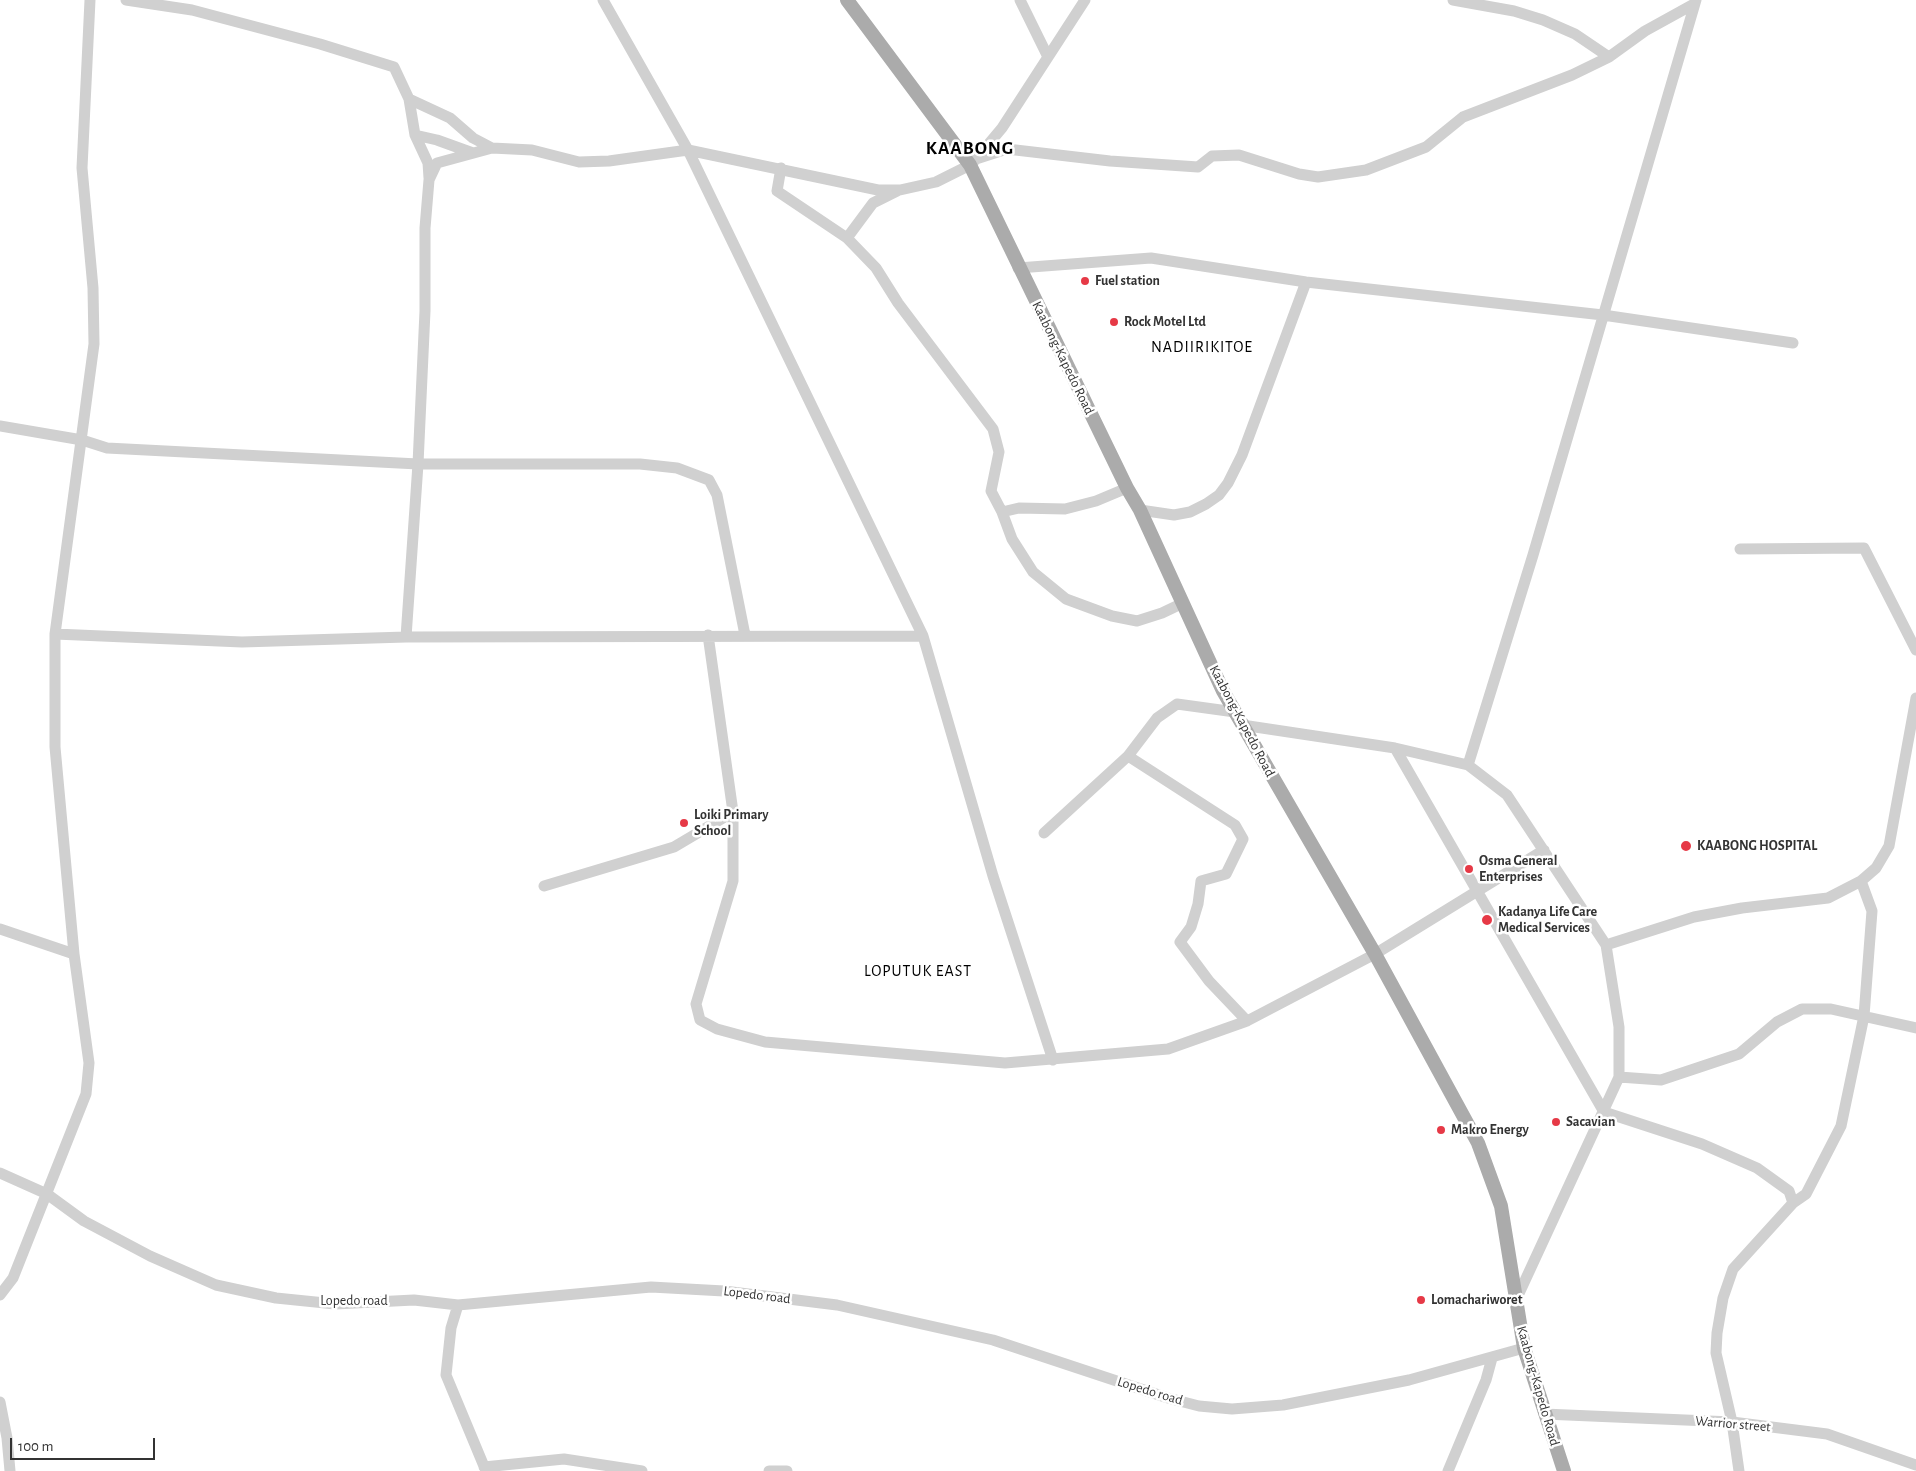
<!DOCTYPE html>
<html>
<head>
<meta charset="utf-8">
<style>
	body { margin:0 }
	#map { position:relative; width:1916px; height:1471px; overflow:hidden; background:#fff; font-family:"Alegreya Sans",sans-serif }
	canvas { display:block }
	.scale { position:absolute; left:10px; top:1438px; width:145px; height:22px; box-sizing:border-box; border:2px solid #333; border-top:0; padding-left:6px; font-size:15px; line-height:18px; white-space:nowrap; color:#333; -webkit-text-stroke:4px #fff; paint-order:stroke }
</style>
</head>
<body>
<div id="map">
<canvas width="1916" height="1471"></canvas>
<div class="scale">100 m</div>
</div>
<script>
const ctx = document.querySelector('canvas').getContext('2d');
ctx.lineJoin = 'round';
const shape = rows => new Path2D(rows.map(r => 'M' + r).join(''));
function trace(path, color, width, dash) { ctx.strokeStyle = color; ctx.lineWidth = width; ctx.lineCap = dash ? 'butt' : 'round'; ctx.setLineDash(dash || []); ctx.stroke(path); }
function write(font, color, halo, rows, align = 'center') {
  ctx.font = font + ' "Alegreya Sans",sans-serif'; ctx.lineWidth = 5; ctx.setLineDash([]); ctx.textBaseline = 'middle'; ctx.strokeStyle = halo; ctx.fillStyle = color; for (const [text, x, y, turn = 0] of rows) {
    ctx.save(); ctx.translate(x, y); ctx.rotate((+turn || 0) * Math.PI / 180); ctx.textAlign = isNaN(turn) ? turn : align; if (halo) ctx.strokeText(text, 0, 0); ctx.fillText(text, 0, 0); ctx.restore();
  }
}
const minor = shape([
	[126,0,192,10,320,44,394,67,409,99,450,118,473,138,492,148,532,150,579,162,609,161,688,150,878,190,900,190,936,182,970,165,976,159,1002,128,1085,0],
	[603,0,688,150,923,636,993,876,1053,1060],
	[1020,0,1048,57],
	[1453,0,1514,11,1543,20,1575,34,1609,57],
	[409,99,415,135,428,163,429,178],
	[415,135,437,140,473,153],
	[976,159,1007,149,1110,161,1198,167,1212,156,1239,155,1299,174,1318,177,1366,170,1426,147,1463,117,1572,75,1609,57,1645,31,1694,4],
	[781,168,777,191,847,238,876,268,898,303,993,429,999,452,991,491,1002,512,1019,508,1065,509,1096,501,1127,488],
	[847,238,873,203,897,191],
	[1018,268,1151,258,1306,282,1603,315,1793,343],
	[0,426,82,440,107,448,418,464,640,464,677,468,709,480,717,495,745,635],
	[1140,510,1174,515,1190,512,1206,504,1219,495,1228,483,1242,455,1306,282],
	[1002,512,1012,539,1033,572,1066,599,1112,616,1137,621,1162,613,1183,603],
	[1740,549,1864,548,1916,650],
	[55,634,242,642,406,637,923,636],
	[708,635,733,812,733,881,696,1004,700,1020,717,1029,765,1042,1005,1063,1168,1049,1247,1021,1375,954,1544,850],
	[406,637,418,464,425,311,425,228,429,180,437,163,492,148],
	[1242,725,1395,748,1468,765,1507,795,1606,945,1619,1027,1619,1077,1516,1300],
	[1395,748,1604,1112,1702,1144,1757,1168,1789,1191,1793,1203,1733,1269,1723,1298,1717,1333,1716,1353,1732,1422,1739,1471],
	[1128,756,1235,825,1243,839,1226,874,1201,881,1198,904,1191,927,1180,942,1209,981,1247,1021],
	[1468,765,1533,555,1696,0],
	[1044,833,1128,756,1157,718,1177,704,1235,712],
	[544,886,674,847,733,812],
	[0,929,74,954],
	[1606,945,1694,917,1742,908,1828,898,1861,881,1876,868,1889,846,1916,698],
	[1619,1077,1661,1080,1739,1054,1777,1022,1802,1009,1831,1009,1916,1028],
	[0,1173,47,1194,84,1221,150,1256,216,1285,276,1298,335,1304,414,1300,458,1305,651,1287,724,1291,837,1305,993,1340,1168,1398,1199,1406,1232,1409,1283,1405,1409,1380,1524,1348],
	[1793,1203,1806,1194,1841,1126,1864,1016,1872,911,1861,881],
	[0,1295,13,1278,86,1094,89,1063,74,954,55,747,55,634,94,344,93,288,82,168,90,0],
	[458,1305,451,1328,446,1375,486,1471],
	[0,1402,7,1438,10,1471],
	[1544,1414,1732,1422,1827,1434,1916,1465],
	[484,1467,564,1459,642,1471],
	[769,1471,787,1471],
	[1448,1471,1486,1380,1492,1358]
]);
const major = shape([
	[847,0,970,165,1127,488,1140,510,1223,691,1375,954,1478,1143,1501,1206,1524,1348,1564,1471]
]);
const markers = [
	[1085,281,5,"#e63946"],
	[1114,322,5,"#e63946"],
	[684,823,5,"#e63946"],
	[1686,846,6,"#e63946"],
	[1469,869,5,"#e63946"],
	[1487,920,6,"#e63946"],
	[1556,1122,5,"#e63946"],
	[1441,1130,5,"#e63946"],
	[1421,1300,5,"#e63946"]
];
const poiNames = [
	["Fuel station",1095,281],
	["Rock Motel Ltd",1124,322],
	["Loiki Primary",694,815],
	["School",694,831],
	["KAABONG HOSPITAL",1697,846],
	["Osma General",1479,861],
	["Enterprises",1479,877],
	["Kadanya Life Care",1498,912],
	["Medical Services",1498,928],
	["Sacavian",1566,1122],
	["Makro Energy",1451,1130],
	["Lomachariworet",1431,1300]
];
const streetNames = [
	["Kaabong-Kapedo Road",1063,358,64],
	["Kaabong-Kapedo Road",1242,721,62],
	["Lopedo road",757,1295,7],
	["Lopedo road",354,1301],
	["Kaabong-Kapedo Road",1538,1386,74],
	["Lopedo road",1150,1391,17],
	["Warrior street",1733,1424,5]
];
const quarterNames = [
	["NADIIRIKITOE",1202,347],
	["LOPUTUK EAST",918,971]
];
const districtNames = [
	["KAABONG",970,148]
];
trace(minor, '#d0d0d0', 11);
trace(major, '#ababab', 14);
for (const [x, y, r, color] of markers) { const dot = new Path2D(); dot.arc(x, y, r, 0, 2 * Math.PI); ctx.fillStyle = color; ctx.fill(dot); trace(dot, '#fff', 2); }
write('bold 14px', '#333', '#fff', poiNames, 'left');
write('14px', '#333', '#fff', streetNames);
ctx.letterSpacing = '1px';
write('16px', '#000', '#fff', quarterNames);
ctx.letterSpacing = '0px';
ctx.letterSpacing = '1px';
write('bold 19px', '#000', '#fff', districtNames);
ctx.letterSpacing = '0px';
</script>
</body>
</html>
